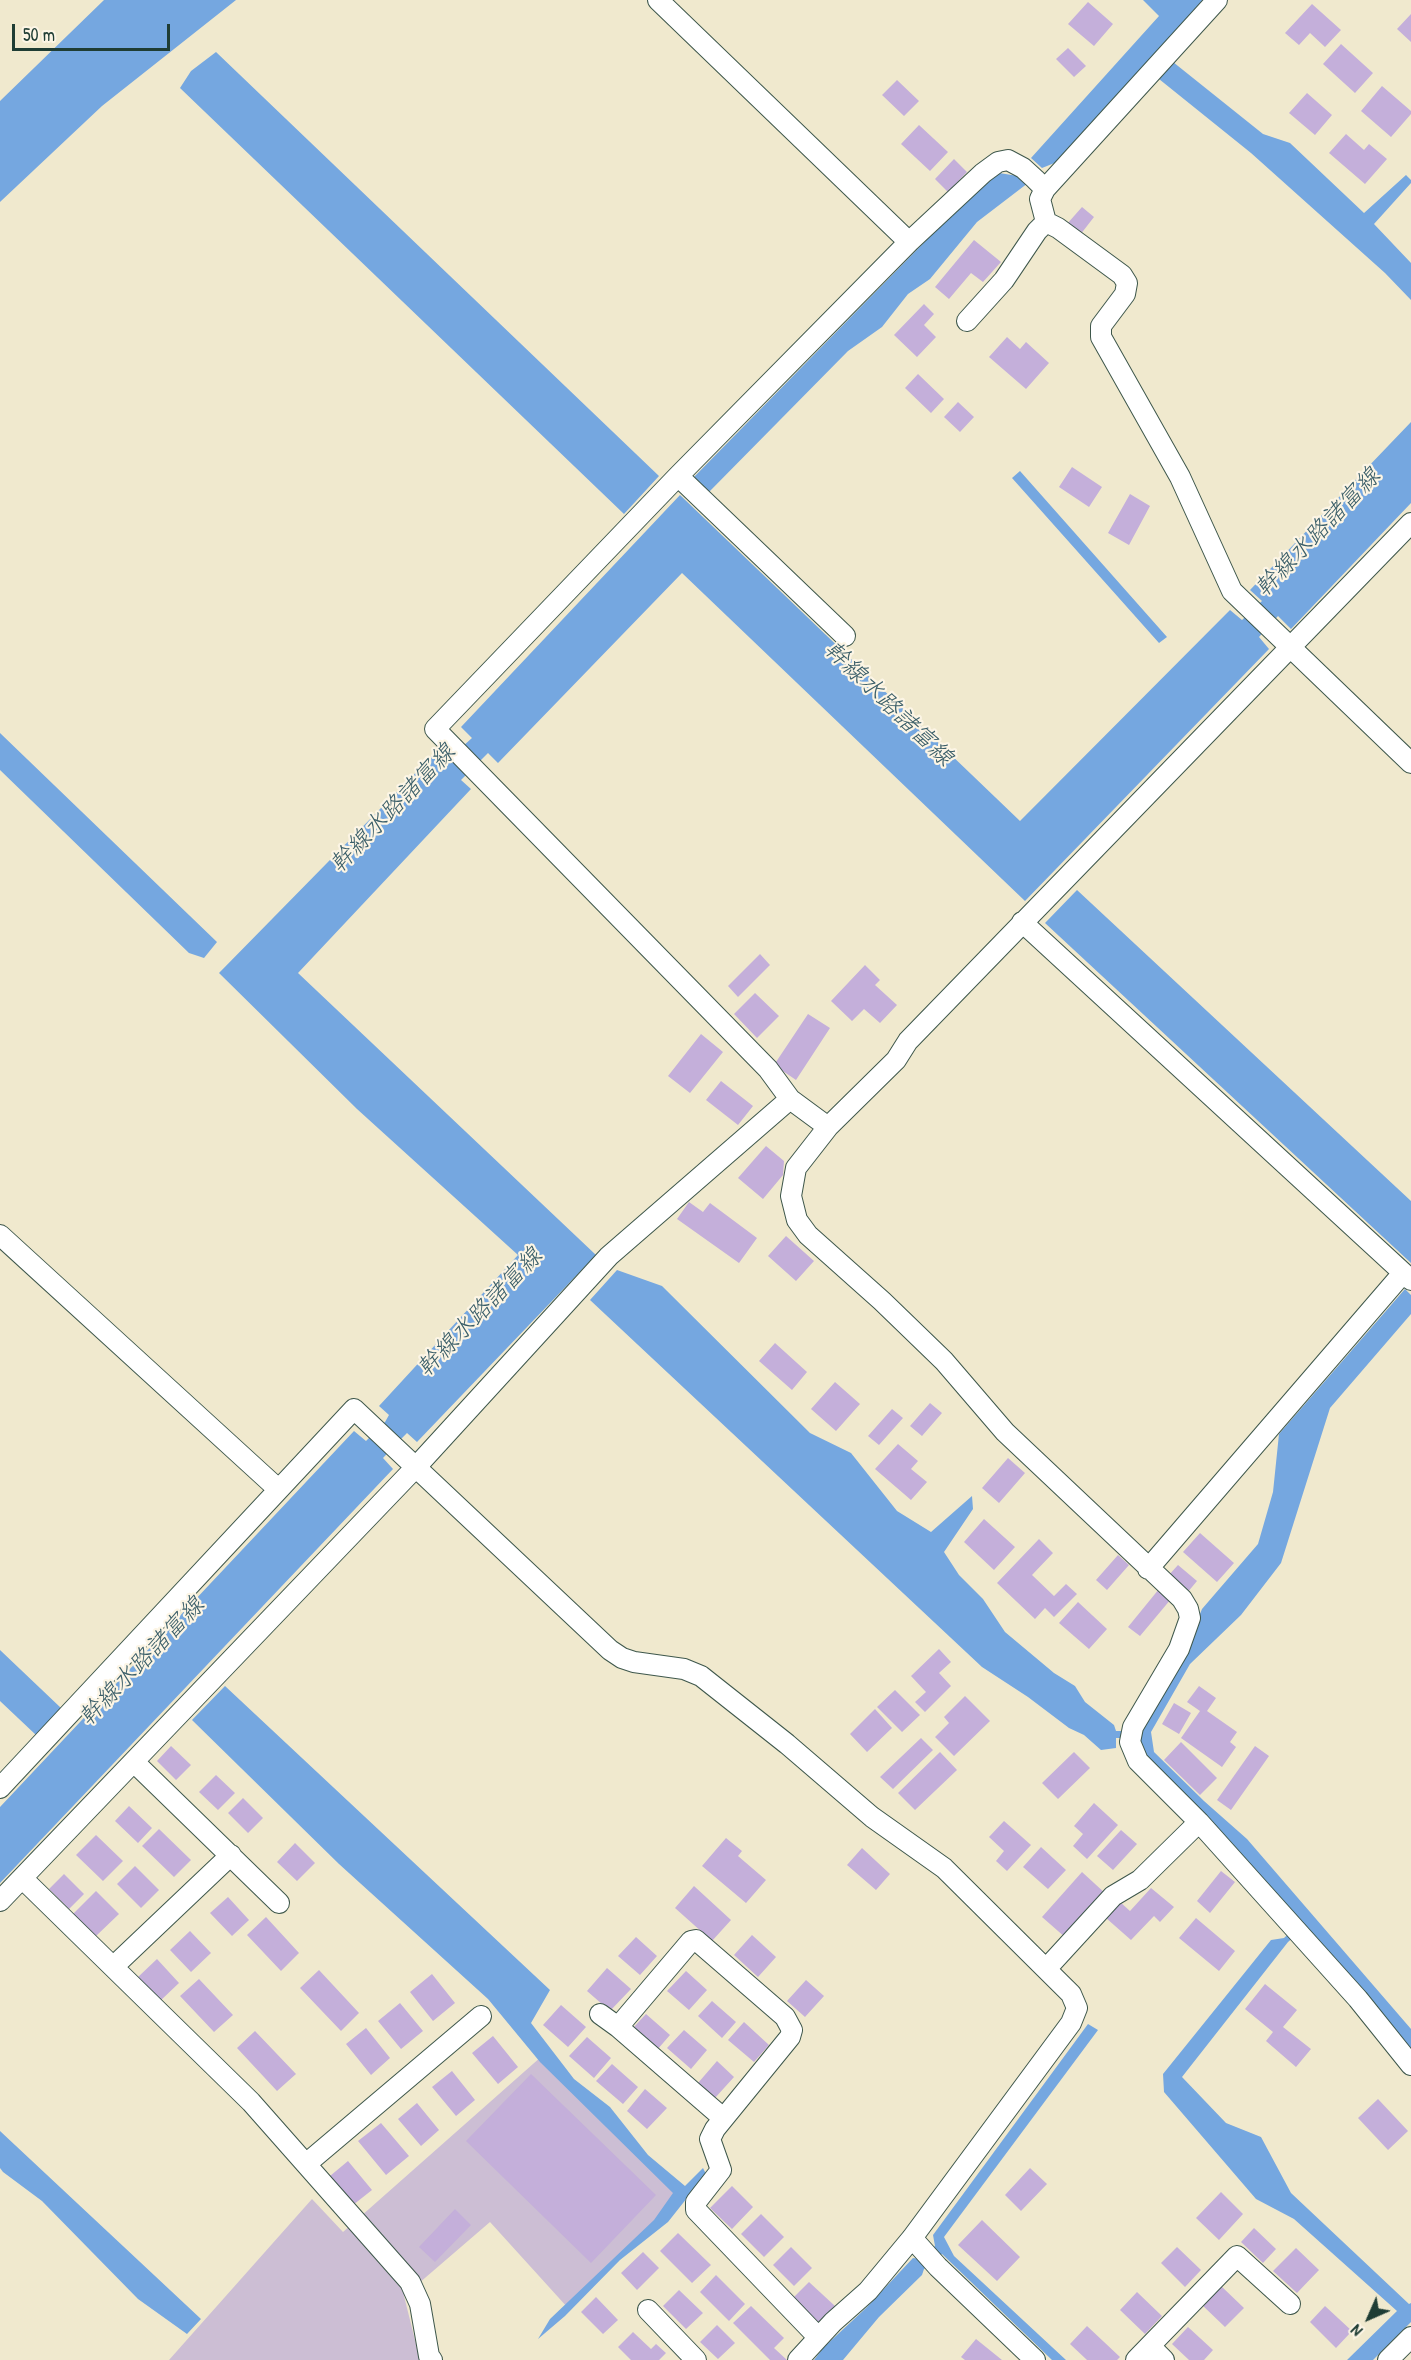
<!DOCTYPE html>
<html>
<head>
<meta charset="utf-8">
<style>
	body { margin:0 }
	#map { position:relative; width:1411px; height:2360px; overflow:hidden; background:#f0e9ce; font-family:"Patrick Hand",sans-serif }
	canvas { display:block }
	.north { position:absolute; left:1339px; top:2288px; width:60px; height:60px; -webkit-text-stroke:4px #fcf5e5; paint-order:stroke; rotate:225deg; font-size:16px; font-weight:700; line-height:24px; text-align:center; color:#1f3d34 }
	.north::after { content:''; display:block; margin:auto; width:21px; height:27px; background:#1f3d34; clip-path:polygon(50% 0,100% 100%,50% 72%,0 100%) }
	.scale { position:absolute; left:12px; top:24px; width:158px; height:27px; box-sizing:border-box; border:3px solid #1f3d34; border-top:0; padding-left:8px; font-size:18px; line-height:21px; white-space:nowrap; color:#1f3d34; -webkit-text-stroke:4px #fcf5e5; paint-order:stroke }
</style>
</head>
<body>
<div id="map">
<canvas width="1411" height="2360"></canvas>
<div class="north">N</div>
<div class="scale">50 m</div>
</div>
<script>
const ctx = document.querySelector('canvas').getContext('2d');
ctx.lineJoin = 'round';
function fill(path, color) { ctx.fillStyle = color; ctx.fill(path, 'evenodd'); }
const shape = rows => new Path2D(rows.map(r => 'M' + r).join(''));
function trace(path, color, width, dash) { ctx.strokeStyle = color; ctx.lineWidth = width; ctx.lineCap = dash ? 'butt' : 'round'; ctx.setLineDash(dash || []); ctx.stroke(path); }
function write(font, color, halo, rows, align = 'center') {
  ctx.font = font + ' "Patrick Hand","Klee One",sans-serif'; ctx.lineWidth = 4.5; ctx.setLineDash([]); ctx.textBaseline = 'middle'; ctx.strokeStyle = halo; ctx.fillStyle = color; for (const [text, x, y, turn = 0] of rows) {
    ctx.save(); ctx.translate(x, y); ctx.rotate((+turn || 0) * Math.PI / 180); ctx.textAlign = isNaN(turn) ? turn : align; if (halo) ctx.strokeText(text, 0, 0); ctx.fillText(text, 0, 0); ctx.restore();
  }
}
const industrial = shape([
	[542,2056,679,2198,568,2308,490,2222,404,2296,420,2360,169,2360,312,2199,343,2232]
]);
const water = shape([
	[104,0,236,0,102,106,0,202,0,101],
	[1143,0,1203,0,1057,162,1042,168,1031,158,1159,16],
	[216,52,659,476,624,514,180,88,191,71],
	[1173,62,1263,134,1290,143,1364,213,1406,175,1411,180,1411,183,1374,224,1411,263,1411,300,1385,273,1251,153,1159,79],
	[999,173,1018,176,1028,183,977,222,930,279,908,294,882,327,848,351,709,492,694,477,952,214],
	[1411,422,1411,503,1291,629,1278,616,1259,637,1269,649,1025,901,682,573,498,763,488,753,461,780,471,789,298,973,596,1255,417,1442,407,1433,402,1438,383,1458,393,1469,0,1883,0,1807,354,1431,366,1441,385,1422,389,1415,379,1406,518,1255,357,1109,219,973,434,754,444,763,472,738,461,727,680,495,1020,821,1230,610,1242,620,1262,601,1250,590],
	[1020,471,1167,637,1159,643,1012,478],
	[0,733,217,942,204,958,189,953,0,770],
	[1077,890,1411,1201,1411,1263,1045,923],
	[617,1270,662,1286,810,1433,851,1453,897,1511,931,1532,972,1496,973,1509,944,1552,959,1575,983,1599,1005,1632,1054,1673,1075,1686,1085,1702,1114,1725,1116,1731,1139,1731,1182,1658,1202,1609,1258,1544,1273,1492,1279,1434,1405,1289,1411,1295,1411,1314,1330,1408,1281,1563,1241,1615,1190,1664,1151,1732,1154,1752,1204,1801,1247,1839,1411,2029,1411,2050,1305,1927,1288,1942,1182,2077,1226,2123,1261,2137,1291,2193,1409,2304,1411,2303,1411,2322,1373,2360,1347,2360,1397,2311,1294,2219,1256,2199,1164,2092,1163,2074,1271,1940,1284,1938,1301,1922,1142,1751,1139,1738,1116,1738,1116,1748,1101,1750,1084,1735,1069,1728,1028,1697,982,1667,590,1300],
	[0,1650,61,1708,36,1735,0,1701],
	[225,1686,550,1990,531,2023,574,2079,610,2107,648,2155,685,2186,703,2168,706,2174,668,2222,620,2260,565,2316,538,2339,550,2319,654,2220,673,2193,540,2062,488,1999,339,1864,192,1720],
	[1088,2024,1098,2030,944,2237,954,2256,1066,2360,1052,2360,942,2254,924,2269,922,2275,879,2317,843,2360,814,2360,823,2348,866,2308,913,2258,920,2259,935,2246,933,2235],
	[0,2131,201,2319,187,2334,138,2299,42,2201,3,2172,0,2168]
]);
const building = shape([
	[1088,2,1113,24,1094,46,1068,24],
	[1312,4,1341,30,1325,47,1310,33,1299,45,1285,33],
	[1411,14,1411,42,1397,29],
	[1341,44,1373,73,1355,93,1323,64],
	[1068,48,1086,66,1074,77,1056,59],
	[897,80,919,101,904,116,882,95],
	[1382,86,1411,111,1411,114,1391,137,1361,111],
	[1307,93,1332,115,1315,135,1289,113],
	[919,125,948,152,930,171,901,144],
	[1346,134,1364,150,1369,144,1387,159,1365,184,1329,153],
	[954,159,967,172,948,192,935,179],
	[1082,207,1094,217,1080,235,1067,224],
	[974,240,1001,262,983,282,971,273,949,299,935,287],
	[924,304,934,314,924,325,936,337,917,357,894,335],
	[1007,337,1020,349,1026,342,1049,363,1026,389,989,357],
	[918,374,944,399,931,413,905,388],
	[958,402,974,417,960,432,944,417],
	[1072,467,1102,487,1089,507,1059,487],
	[1130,494,1150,506,1129,545,1108,533],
	[760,954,770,965,738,997,728,986],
	[865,965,880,980,875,985,897,1005,880,1023,864,1009,852,1021,831,1001],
	[755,993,779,1016,757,1038,734,1014],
	[808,1014,830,1028,796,1080,774,1065],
	[701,1034,723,1052,690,1093,668,1076],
	[721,1081,753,1106,738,1125,706,1100],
	[766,1146,784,1161,783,1175,763,1199,738,1178],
	[689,1202,703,1212,710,1203,757,1238,739,1263,677,1219],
	[786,1236,814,1261,796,1281,768,1256],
	[775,1343,807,1372,792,1390,759,1361],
	[835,1382,860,1404,836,1431,811,1409],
	[930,1403,942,1413,922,1436,910,1426],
	[892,1409,903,1418,879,1445,868,1436],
	[898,1444,918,1461,911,1469,927,1482,911,1500,875,1469],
	[1008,1458,1025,1473,999,1503,982,1488],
	[984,1519,1015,1547,994,1570,964,1542],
	[1200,1533,1234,1563,1217,1582,1183,1552],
	[1039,1539,1053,1553,1032,1575,1054,1596,1066,1584,1077,1594,1054,1617,1045,1608,1035,1619,997,1583],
	[1118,1555,1129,1565,1107,1590,1096,1580],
	[1178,1565,1197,1581,1187,1593,1168,1576],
	[1159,1589,1171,1599,1140,1636,1128,1627],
	[1078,1602,1107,1629,1089,1649,1059,1623],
	[939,1649,951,1662,939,1673,951,1686,925,1712,915,1702,926,1692,911,1676],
	[1199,1686,1216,1698,1207,1711,1237,1732,1230,1742,1236,1747,1222,1767,1181,1738,1200,1711,1187,1702],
	[895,1690,920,1715,902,1732,877,1707],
	[965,1696,990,1721,954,1756,935,1737,949,1723,944,1717],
	[1174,1703,1191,1713,1179,1734,1162,1724],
	[875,1709,892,1728,867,1752,850,1734],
	[921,1738,933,1750,893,1789,880,1777],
	[1181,1742,1217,1778,1200,1795,1164,1760],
	[171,1746,191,1765,176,1780,157,1761],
	[1255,1746,1269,1756,1231,1810,1217,1800],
	[940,1752,957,1770,915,1810,898,1793],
	[1074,1752,1090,1768,1058,1799,1042,1783],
	[216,1775,235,1793,218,1810,199,1792],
	[243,1798,263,1818,248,1833,228,1813],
	[1094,1803,1118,1825,1087,1859,1073,1846,1083,1834,1074,1826],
	[129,1806,152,1828,138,1843,115,1821],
	[1004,1821,1031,1845,1007,1871,996,1861,1004,1851,989,1837],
	[159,1829,191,1860,174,1877,142,1846],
	[1121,1830,1137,1844,1113,1870,1097,1856],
	[96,1835,123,1861,103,1881,76,1855],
	[726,1838,742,1851,738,1856,766,1880,746,1903,702,1866],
	[295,1843,315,1863,297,1881,277,1862],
	[1041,1847,1066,1870,1048,1889,1023,1867],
	[862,1848,890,1874,876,1890,847,1865],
	[135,1866,159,1890,141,1908,117,1884],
	[1221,1871,1235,1882,1210,1913,1197,1901],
	[1082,1872,1106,1894,1066,1938,1042,1917],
	[64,1874,84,1894,69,1909,49,1889],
	[694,1886,731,1920,712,1941,675,1908],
	[1151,1888,1174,1907,1160,1922,1154,1916,1131,1940,1106,1918,1120,1902,1130,1911],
	[96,1891,119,1914,96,1936,73,1914],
	[228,1897,249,1920,232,1936,210,1913],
	[266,1917,299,1953,281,1971,247,1935],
	[1196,1918,1235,1951,1219,1971,1179,1938],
	[190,1931,211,1953,191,1972,170,1950],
	[752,1935,776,1957,758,1977,734,1955],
	[636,1937,657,1956,640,1975,618,1956],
	[157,1959,179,1983,159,2002,137,1978],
	[607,1968,631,1989,610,2011,587,1991],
	[319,1970,359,2013,341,2031,300,1988],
	[686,1971,707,1990,689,2010,667,1991],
	[432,1974,455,2003,433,2021,410,1992],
	[199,1979,233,2015,214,2032,180,1996],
	[806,1980,824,1996,805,2017,787,2001],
	[1265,1984,1297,2010,1283,2027,1311,2049,1296,2067,1266,2041,1273,2032,1245,2009],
	[712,2001,736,2022,722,2038,698,2016],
	[400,2003,423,2031,401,2049,378,2021],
	[561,2005,586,2027,568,2047,543,2025],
	[646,2014,670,2035,657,2050,633,2028],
	[744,2022,769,2045,754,2062,728,2040],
	[366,2028,390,2058,371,2075,346,2044],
	[684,2030,707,2050,691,2069,667,2048],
	[255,2031,296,2074,277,2091,237,2048],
	[493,2036,518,2067,498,2084,472,2053],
	[587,2037,611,2058,594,2078,569,2056],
	[717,2061,734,2077,715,2098,698,2083],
	[612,2064,638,2087,623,2104,596,2081],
	[452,2071,475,2100,456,2116,432,2087],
	[531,2074,656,2195,591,2263,466,2141],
	[645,2089,667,2108,647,2129,627,2111],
	[1378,2099,1408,2131,1388,2150,1358,2118],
	[417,2103,439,2130,421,2146,398,2119],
	[381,2123,409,2156,386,2175,358,2141],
	[348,2161,372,2190,353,2205,330,2176],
	[1030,2168,1047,2184,1021,2211,1005,2195],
	[732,2186,753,2207,732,2229,710,2208],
	[1221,2192,1243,2214,1219,2240,1196,2218],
	[455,2209,471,2225,435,2262,419,2247],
	[761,2214,784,2237,764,2257,741,2234],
	[982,2220,1020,2257,997,2281,958,2245],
	[1254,2228,1276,2249,1263,2263,1241,2242],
	[678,2233,711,2265,692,2283,660,2251],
	[791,2247,812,2268,794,2286,773,2265],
	[1177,2247,1201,2270,1185,2287,1161,2263],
	[1296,2248,1319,2270,1297,2293,1273,2271],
	[643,2252,659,2268,637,2290,621,2273],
	[716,2275,745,2304,729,2321,700,2292],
	[809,2282,835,2306,818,2323,793,2298],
	[1220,2285,1244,2308,1225,2327,1201,2304],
	[679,2290,703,2313,686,2329,663,2306],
	[1137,2292,1162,2316,1145,2334,1120,2310],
	[596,2297,618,2320,603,2334,581,2312],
	[751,2306,784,2338,774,2348,787,2360,770,2360,733,2323],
	[1325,2306,1352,2331,1336,2348,1310,2322],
	[717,2325,735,2343,718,2359,700,2342],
	[1087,2326,1120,2357,1117,2360,1087,2360,1070,2344],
	[1188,2327,1213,2350,1204,2360,1189,2360,1172,2344],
	[633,2332,651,2349,656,2344,666,2353,659,2360,631,2360,618,2347],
	[976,2339,1002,2360,965,2360,961,2357]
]);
const minor = shape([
	[658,0,909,242],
	[1045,189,1217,0],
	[967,321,1004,280,1037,231,1046,222],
	[678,476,845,636],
	[1022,922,1411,1280],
	[790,1099,768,1069,435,729,678,476,909,242,983,173,998,162,1008,160,1023,168,1035,179,1045,189,1040,199,1046,222,1058,228,1122,275,1127,283,1125,294,1101,326,1101,337,1180,477,1232,591,1411,763],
	[0,1235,278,1489],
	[1148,1569,1403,1273],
	[134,1762,279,1903],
	[0,1788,354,1409,610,1650,622,1658,634,1662,684,1669,701,1676,787,1744,872,1817,944,1868,1071,1994,1077,2008,1071,2023,912,2238,868,2291,833,2322,798,2360],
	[1199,1822,1138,1761,1130,1742,1133,1727,1179,1649,1190,1618,1188,1609,1182,1599,1005,1432,944,1361,882,1301,808,1235,797,1220,791,1196,796,1168,828,1127,896,1060,908,1041,1411,523],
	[22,1878,251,2102,410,2282,420,2304,429,2356,432,2360],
	[0,1901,416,1467,609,1256,790,1099,828,1127],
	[113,1967,231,1855],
	[1047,1968,1113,1896,1140,1880,1199,1822,1358,1999,1411,2065],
	[600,2014,618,2027,723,2118],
	[618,2027,691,1941,696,1940,785,2017,792,2030,790,2037,715,2129,710,2139,721,2170,696,2202,696,2210,818,2337],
	[306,2164,481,2016],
	[912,2238,938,2267,1035,2360],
	[648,2310,696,2360],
	[1150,2346,1164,2360],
	[1136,2360,1237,2256,1290,2304],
	[1388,2360,1411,2337]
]);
const waterNames = [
	["幹線水路諸富線",1318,533,-46],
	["幹線水路諸富線",888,704,44],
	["幹線水路諸富線",393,809,-46],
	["幹線水路諸富線",480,1313,-46],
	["幹線水路諸富線",142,1662,-46]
];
fill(industrial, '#ccbed4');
fill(water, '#75a7e0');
fill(building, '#c4afda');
trace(minor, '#3e574b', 22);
trace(minor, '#fff', 20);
write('italic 24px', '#395d68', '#fcf5e5', waterNames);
</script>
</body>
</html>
